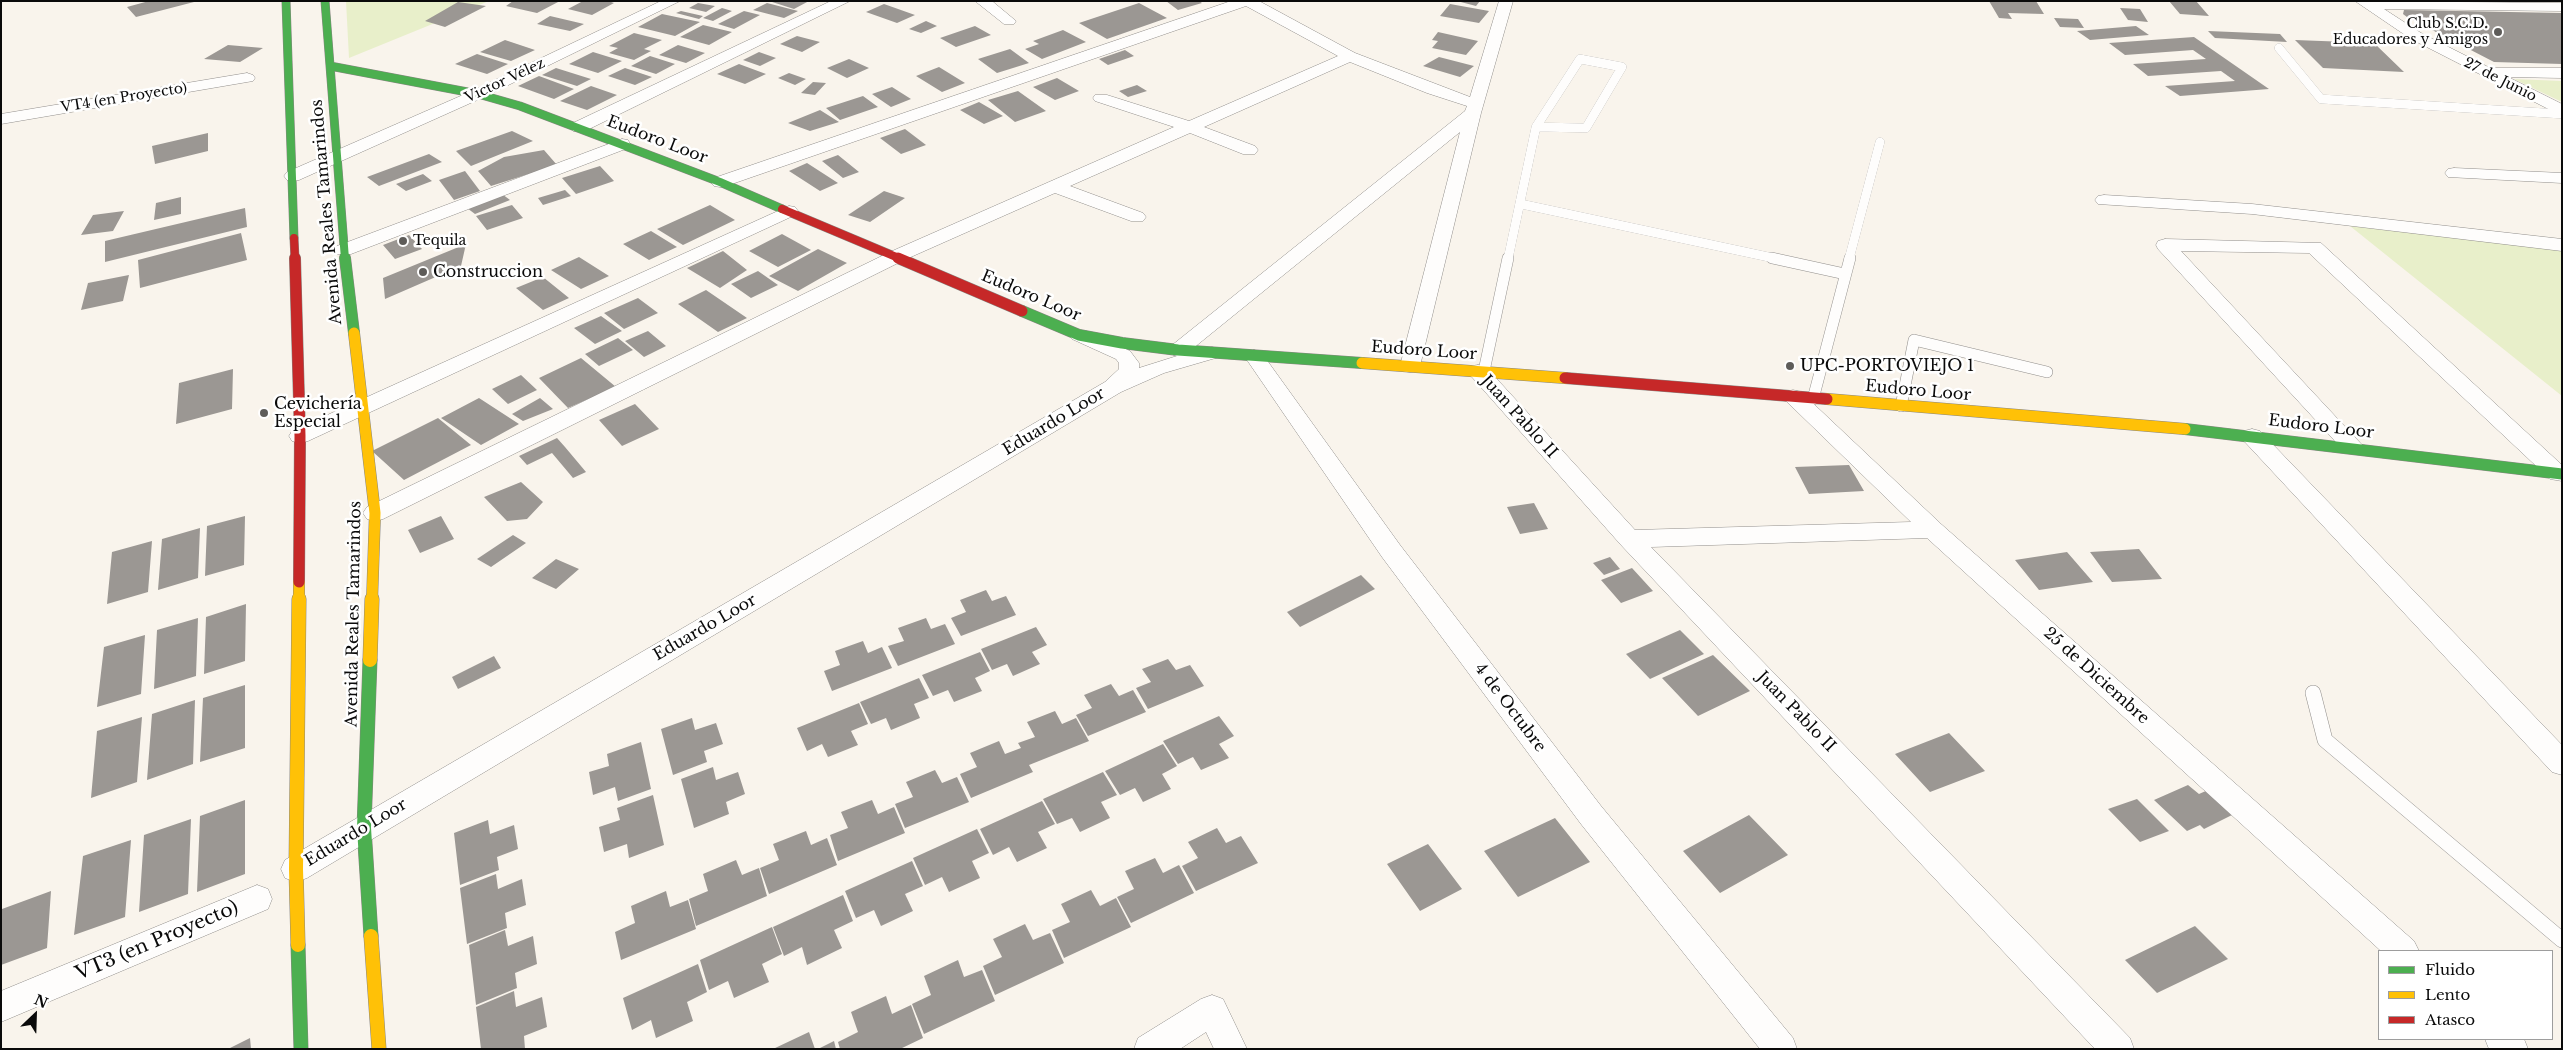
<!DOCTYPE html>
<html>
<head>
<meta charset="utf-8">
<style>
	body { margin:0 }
	#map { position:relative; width:2563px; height:1050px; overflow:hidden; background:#f9f4ec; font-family:"Libre Baskerville",serif }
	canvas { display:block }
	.frame { position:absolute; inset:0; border:2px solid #0a0a0a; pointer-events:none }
	.legend { position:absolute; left:2378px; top:950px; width:175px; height:90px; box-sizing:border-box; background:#fff; border:1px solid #9d9d9d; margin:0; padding:6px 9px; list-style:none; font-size:15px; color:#0a0a0a }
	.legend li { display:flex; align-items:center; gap:10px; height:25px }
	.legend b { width:25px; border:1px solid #9d9d9d }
	.north { position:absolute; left:10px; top:990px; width:50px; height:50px; -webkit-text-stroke:4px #fff; paint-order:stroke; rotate:24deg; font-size:14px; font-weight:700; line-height:20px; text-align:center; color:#0a0a0a }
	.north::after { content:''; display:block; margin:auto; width:18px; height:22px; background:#0a0a0a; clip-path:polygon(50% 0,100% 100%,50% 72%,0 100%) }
</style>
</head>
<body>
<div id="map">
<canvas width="2563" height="1050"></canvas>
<div class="frame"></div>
<ul class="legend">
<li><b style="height:6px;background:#4caf50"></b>Fluido</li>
<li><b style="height:6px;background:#ffc107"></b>Lento</li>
<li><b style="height:6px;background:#c62828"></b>Atasco</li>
</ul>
<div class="north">N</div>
</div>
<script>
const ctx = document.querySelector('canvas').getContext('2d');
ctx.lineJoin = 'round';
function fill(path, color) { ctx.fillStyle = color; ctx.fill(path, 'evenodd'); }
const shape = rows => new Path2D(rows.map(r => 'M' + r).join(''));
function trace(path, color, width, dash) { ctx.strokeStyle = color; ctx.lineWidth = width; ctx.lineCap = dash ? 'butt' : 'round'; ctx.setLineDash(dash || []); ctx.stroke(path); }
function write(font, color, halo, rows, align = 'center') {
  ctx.font = font + ' "Libre Baskerville",serif'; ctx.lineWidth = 5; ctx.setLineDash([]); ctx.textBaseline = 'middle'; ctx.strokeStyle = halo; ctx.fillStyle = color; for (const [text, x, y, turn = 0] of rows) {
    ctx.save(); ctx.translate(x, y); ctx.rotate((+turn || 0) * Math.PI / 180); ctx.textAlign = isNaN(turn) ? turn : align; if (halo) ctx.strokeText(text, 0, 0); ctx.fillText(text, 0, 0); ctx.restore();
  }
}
const green = shape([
	[346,1,489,1,349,58],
	[2514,79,2562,81,2562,102],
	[2350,226,2562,250,2562,396]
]);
const building = shape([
	[149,1,194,1,194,2,136,17,127,7],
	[513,1,560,1,537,13,506,6],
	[583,1,608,1,614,3,592,15,568,9],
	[769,1,809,1,794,9],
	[1166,1,1199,1,1202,3,1178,10],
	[1457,1,1480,1,1476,6],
	[1989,1,2036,1,2044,14,2008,13,2012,19,1999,18],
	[2169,1,2196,1,2209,16,2180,14],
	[458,2,486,6,445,27,425,21],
	[698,3,715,6,706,12,689,8],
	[767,3,798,11,784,18,753,10],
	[1139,3,1167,18,1107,39,1079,23],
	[884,4,915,15,897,23,866,12],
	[1450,4,1489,11,1479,23,1440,16],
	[722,8,732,11,713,21,703,18],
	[2120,8,2140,9,2148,22,2128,20],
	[2404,10,2562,13,2562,64,2494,62,2407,17,2403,14],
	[681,11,703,16,699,19,676,13],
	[744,11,760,15,734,29,718,24],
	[662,14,700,22,675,36,638,27],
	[550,16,584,24,570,31,537,24],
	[2054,18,2078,19,2084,28,2060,27],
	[926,21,937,26,921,33,909,29],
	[703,25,732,32,709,45,680,37],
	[975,26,991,35,956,47,940,38],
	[2136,26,2149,35,2090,40,2077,31],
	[1063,30,1086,42,1042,59,1025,49,1039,44,1033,41],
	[2208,31,2280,34,2287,42,2215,38],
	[1438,32,1478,41,1466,55,1432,48,1438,41,1432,40],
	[634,33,662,40,644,49,651,51,634,60,609,53,618,48,609,46],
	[797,36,820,42,802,52,780,44],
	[2194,37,2269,89,2180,96,2165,86,2235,81,2221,71,2148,76,2133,64,2206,59,2193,50,2125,55,2109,43],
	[505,40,535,50,511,61,480,52],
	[2295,40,2374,43,2404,72,2323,68],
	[228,45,263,48,240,62,204,59],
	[678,45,705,53,686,63,659,55],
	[1010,49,1029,63,997,73,978,59],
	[1125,50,1134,56,1108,65,1099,59],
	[593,52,622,61,598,73,569,64],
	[759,52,776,58,760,66,743,60],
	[477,54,508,64,487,74,455,64],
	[650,56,675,64,656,74,631,66],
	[1439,57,1474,66,1460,77,1423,66],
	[849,59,869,68,847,78,827,68],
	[739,64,766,74,745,84,717,74],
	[939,67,965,83,942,92,916,76],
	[556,68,591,79,577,86,542,75],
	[625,68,652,77,635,85,608,76],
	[789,73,806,79,795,85,778,78],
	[539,76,574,89,554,99,518,86],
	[1057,78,1079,91,1055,100,1033,87],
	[813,82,826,83,815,95,801,93],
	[1137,85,1147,91,1128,97,1119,91],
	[591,86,617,95,587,110,560,101],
	[892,87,911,99,891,107,872,94],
	[1018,91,1046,111,1015,122,988,100],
	[863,96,878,107,840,120,826,108],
	[979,102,1003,116,984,124,960,110],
	[820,110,839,122,810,131,788,123],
	[905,129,926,145,901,154,880,138],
	[512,131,533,141,471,166,456,151],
	[208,133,208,151,155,164,152,146],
	[544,150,557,165,491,186,478,171,504,157],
	[429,154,442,162,379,186,367,177],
	[838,155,859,172,843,178,822,161],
	[807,163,838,183,820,191,789,171],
	[600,166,614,181,576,194,562,178],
	[465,171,480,191,454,200,439,180],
	[423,174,432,181,406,191,396,184],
	[565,190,571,196,543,205,538,198],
	[884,191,905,198,870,222,848,215],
	[502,194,510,200,475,214,467,208],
	[181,197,181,214,154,220,156,203],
	[512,205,523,218,487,230,476,216],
	[710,205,735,220,683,245,657,229],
	[245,208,247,227,105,262,105,241],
	[124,211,113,231,81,235,93,215],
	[651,231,677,247,649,260,623,244],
	[241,233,247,260,140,288,138,260],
	[782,234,811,250,778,267,749,251],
	[409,235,422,249,395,259,383,245],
	[466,244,461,266,385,299,383,278],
	[818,249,847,263,798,291,769,276],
	[723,251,747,270,720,288,687,268],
	[579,257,609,276,581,289,551,270],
	[758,271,778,285,751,298,731,284],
	[129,275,123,301,81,310,88,283],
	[543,277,569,298,543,310,516,288],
	[706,290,747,318,718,332,678,304],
	[638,298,658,313,624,329,604,313],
	[601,316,622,331,595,344,574,328],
	[648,331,666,346,644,357,625,341],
	[618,338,633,350,599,366,585,354],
	[581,358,616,387,568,408,539,378],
	[233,369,232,409,176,424,179,383],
	[521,375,537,390,508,404,492,389],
	[479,398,519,424,481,445,441,418],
	[540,398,553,409,523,421,512,414],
	[635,404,659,429,622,446,599,420],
	[438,418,471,445,404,480,372,451],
	[557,438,565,447,586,472,573,478,552,453,527,465,519,456],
	[1849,465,1864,491,1809,494,1795,467],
	[521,482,543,502,527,519,507,521,484,497],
	[1534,503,1548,529,1520,534,1507,507],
	[245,516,244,565,205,576,207,526],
	[441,516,454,539,420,553,408,530],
	[200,528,198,578,158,590,162,539],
	[513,535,526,543,491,567,477,559],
	[152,541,148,592,107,604,112,552],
	[2139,549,2162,579,2112,582,2090,552],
	[2067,552,2093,582,2039,590,2015,560],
	[1610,557,1620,569,1604,575,1593,563],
	[556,559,579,569,556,589,532,578],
	[1632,568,1653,591,1621,603,1601,580],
	[1361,575,1375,589,1300,627,1287,612],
	[986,590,992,601,1006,596,1016,615,961,636,951,618,966,612,960,600],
	[246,604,245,661,204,674,206,617],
	[198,618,196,676,154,689,157,630],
	[926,618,931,629,945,624,955,644,898,666,888,646,904,641,898,628],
	[1036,627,1047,645,1032,652,1040,664,1013,676,1007,664,992,670,981,649],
	[1680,630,1704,654,1650,679,1626,654],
	[145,635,141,694,97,707,104,647],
	[863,641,868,653,882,647,892,668,832,691,824,671,840,665,835,651],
	[980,652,990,671,975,678,982,691,954,702,948,690,933,696,922,675],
	[1713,655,1750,691,1698,716,1662,678],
	[494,656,501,668,458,689,452,677],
	[1168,659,1176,670,1190,665,1204,686,1148,709,1136,688,1151,682,1142,669],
	[919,678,929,698,914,704,920,718,891,730,886,718,871,724,860,702],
	[1111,684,1119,696,1133,690,1146,712,1088,736,1076,715,1092,708,1084,695],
	[245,685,245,748,200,762,203,698],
	[195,700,193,764,147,780,152,714],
	[859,703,868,724,851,731,858,745,828,757,822,744,807,751,797,728],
	[1055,711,1062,724,1076,718,1089,741,1029,765,1033,772,971,798,960,774,977,767,970,753,999,741,1005,754,1021,748,1018,743,1035,737,1027,722],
	[1219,716,1234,736,1219,744,1229,758,1201,770,1193,757,1178,764,1163,741],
	[142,717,137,782,91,798,97,731],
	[692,718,695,730,716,723,723,744,704,751,707,762,673,775,661,729],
	[1949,733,1985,771,1930,792,1895,754],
	[641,742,651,789,618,801,615,787,593,795,589,772,609,766,607,754],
	[1163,744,1177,766,1162,774,1171,789,1143,802,1135,788,1120,795,1105,771],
	[713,767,716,780,738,772,745,794,726,802,729,814,694,828,681,779],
	[935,770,942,783,957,777,969,802,905,828,895,804,913,797,906,782],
	[1103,772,1117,795,1101,802,1110,818,1080,832,1072,818,1057,824,1043,799],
	[2188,785,2199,794,2208,790,2234,814,2204,829,2200,825,2187,831,2154,800],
	[653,795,664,845,629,858,627,844,604,852,599,827,620,820,617,808],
	[2137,799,2169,831,2140,842,2108,809],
	[245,800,245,874,197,892,200,816],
	[872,800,878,814,894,807,905,833,838,861,830,835,848,828,841,812],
	[1042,801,1055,824,1038,832,1047,848,1017,862,1009,847,993,855,980,829],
	[1749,815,1788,855,1720,893,1683,851],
	[1555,818,1590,862,1518,897,1484,851],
	[191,819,188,894,139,912,144,835],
	[488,820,490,834,514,825,518,849,497,857,499,870,460,885,454,833],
	[1217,828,1226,843,1241,836,1258,863,1196,891,1182,866,1198,858,1188,842],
	[977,829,989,853,972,861,980,878,949,892,942,877,925,885,913,858],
	[806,831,811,845,827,838,837,865,769,894,760,868,779,860,773,844],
	[131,840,125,917,74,935,83,856],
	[1428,844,1462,889,1420,911,1387,864],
	[1155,858,1163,873,1179,865,1194,893,1131,923,1117,897,1134,889,1125,871],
	[736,860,742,875,759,868,767,896,696,926,689,899,708,891,703,874],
	[912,861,923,886,905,894,913,911,881,926,874,910,856,918,845,891],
	[496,874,498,889,522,879,526,905,505,913,507,928,467,944,460,888],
	[1091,890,1100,906,1116,898,1131,927,1064,958,1052,930,1070,922,1061,904],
	[51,891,47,948,1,965,2,909],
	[666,891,670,907,688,900,696,929,621,960,615,932,635,923,631,906],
	[843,895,853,921,834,930,842,948,807,965,802,947,784,956,773,927],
	[1025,924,1033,940,1050,933,1064,963,995,995,983,966,1002,957,993,939],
	[2195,926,2228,959,2157,993,2125,960],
	[772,927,782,954,762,964,769,982,734,998,728,981,709,990,700,960],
	[505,930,508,946,533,936,537,964,515,973,517,988,476,1005,469,945],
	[958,960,964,977,982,970,995,1001,924,1034,912,1004,931,995,924,976],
	[698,964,707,992,687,1002,693,1021,656,1038,651,1020,632,1030,623,998],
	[514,991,516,1007,542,997,547,1027,524,1036,525,1049,481,1049,476,1007],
	[886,996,892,1014,911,1005,923,1038,900,1049,840,1049,838,1042,858,1032,851,1012],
	[809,1032,815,1049,773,1049],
	[250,1038,251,1049,228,1049],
	[834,1041,836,1049,818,1049]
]);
const laneFar2 = shape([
	[2279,48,2321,99,2562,114],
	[1580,59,1622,67,1586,128,1536,127,1580,59],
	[1521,204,1778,259],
	[1508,259,1536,127],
	[1849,259,1880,142]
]);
const laneFar1 = shape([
	[1772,258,1845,274],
	[1484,371,1508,258],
	[1813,399,1850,258],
	[1901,406,1914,340,2047,372]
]);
const lane = shape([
	[2313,693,2325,740,2562,940]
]);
const street = shape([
	[661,1,680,1,484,97,299,180,293,181,287,180,284,176,287,172,472,91,661,1],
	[831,1,850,1,585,131,573,131,571,127,573,123,831,1],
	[975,1,992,1,1016,21,1014,24,1004,24,975,1],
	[1231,1,1259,1,1355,53,1470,97,1499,1,1513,1,1481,113,1420,366,1417,371,1410,372,1403,371,1400,366,1460,132,1186,354,1212,347,1219,349,1222,353,1219,357,1164,373,1121,392,307,878,296,882,285,878,281,869,285,860,1105,382,1119,369,1119,363,1116,359,1072,339,1069,335,1072,331,1086,331,1130,351,1139,363,1139,368,1177,356,1171,354,1168,350,1171,346,1465,111,1467,106,1427,93,1350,62,1204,127,1255,146,1258,150,1255,154,1243,154,1190,133,1070,186,1143,213,1146,217,1143,221,1131,221,1055,193,904,260,383,519,375,521,367,519,363,513,367,507,890,252,1174,127,1095,101,1093,98,1095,95,1107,95,1189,121,1338,56,1246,6,726,186,720,187,714,186,711,182,714,178,1231,1],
	[2355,1,2562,3,2562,11,2384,9,2421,33,2490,68,2562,68,2562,78,2508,77,2562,104,2562,116,2411,39,2355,1],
	[247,73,253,75,255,78,253,81,1,124,1,114,247,73],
	[622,139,628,140,630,144,628,148,351,254,337,254,335,250,337,246,622,139],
	[2454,168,2562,173,2562,183,2448,177,2445,173,2448,169,2454,168],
	[2104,195,2252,204,2562,239,2562,251,2252,214,2098,204,2095,200,2098,196,2104,195],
	[789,206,795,207,798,211,795,215,308,441,300,443,292,441,289,436,292,431,789,206],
	[2165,239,2321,243,2562,465,2562,481,2550,479,2309,253,2181,251,2364,447,2361,452,2353,454,2345,452,2158,249,2156,245,2158,241,2165,239],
	[1254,350,1261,352,1400,545,1601,806,1793,1038,1797,1049,1760,1049,1581,824,1382,557,1247,360,1244,356,1247,352,1254,350],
	[1478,365,1485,366,1635,530,1911,522,1782,397,1785,392,1793,390,1801,392,1941,524,2414,941,2419,951,2381,951,1927,538,1651,547,2130,1038,2134,1049,2095,1049,1621,545,1471,376,1467,371,1471,366,1478,365],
	[2252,429,2260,431,2562,745,2562,775,2552,772,2244,441,2241,436,2244,431,2252,429],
	[257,885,268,889,272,899,268,909,1,1022,1,991,257,885],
	[1212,995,1223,999,1247,1049,1214,1049,1206,1032,1180,1049,1134,1049,1138,1038,1201,999,1212,995],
	[2485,1039,2524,1039,2528,1049,2489,1049,2485,1039]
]);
const fastFar2 = shape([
	[286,1,294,238],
	[325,1,345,259],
	[330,66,478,94,520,106,720,182,782,209]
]);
const fastFar1 = shape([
	[345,258,354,333],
	[1022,311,1079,335,1122,343,1178,350,1362,363],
	[2185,429,2562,474]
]);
const fast = shape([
	[370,660,364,828,371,936],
	[298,945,301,1049]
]);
const slowFar1 = shape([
	[354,333,375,513,372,601],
	[1362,363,1565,378],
	[1827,399,2185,429],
	[299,601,299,582]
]);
const slow = shape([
	[370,660,372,599],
	[371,936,379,1049],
	[298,945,296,869,299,599]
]);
const jamFar1 = shape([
	[782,209,901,259],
	[294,238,295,259]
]);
const jam = shape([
	[295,258,300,436,299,582],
	[898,258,1022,311],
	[1565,378,1827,399]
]);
const markers = [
	[2498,32,5,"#5e5c59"],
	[403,241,5,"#5e5c59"],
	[423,272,5,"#5e5c59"],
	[1790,366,5,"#5e5c59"],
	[264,413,5,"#5e5c59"]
];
const farPoinames = [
	["Club S.C.D.",2488,24],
	["Educadores y Amigos",2488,40],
	["Tequila",413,241,"left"]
];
const farStreetnames = [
	["27 de Junio",2500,80,27],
	["Victor Vélez",505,81,-25],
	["VT4 (en Proyecto)",124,98,-9]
];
const streetNames = [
	["Eudoro Loor",657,140,21],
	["Avenida Reales Tamarindos",327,212,-95],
	["Eudoro Loor",1031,296,23],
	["Eudoro Loor",1424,351,4],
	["Eudoro Loor",1918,391,5],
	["Juan Pablo II",1519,417,48],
	["Eduardo Loor",1054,422,-31],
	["Eudoro Loor",2321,427,7],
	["Avenida Reales Tamarindos",354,614,-89],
	["Eduardo Loor",705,628,-30],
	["25 de Diciembre",2096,676,42],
	["4 de Octubre",1510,708,53],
	["Juan Pablo II",1796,712,46],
	["Eduardo Loor",356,833,-31]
];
const poiNames = [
	["Construccion",433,272],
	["UPC-PORTOVIEJO 1",1800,366],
	["Cevichería",274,404],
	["Especial",274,422]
];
const nearStreetnames = [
	["VT3 (en Proyecto)",157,941,-23]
];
fill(green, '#e8efca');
fill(building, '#9b9793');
trace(laneFar2, '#928f8c', 9);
trace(laneFar1, '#928f8c', 12);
trace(lane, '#928f8c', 16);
trace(street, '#928f8c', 1);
trace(fastFar2, '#888682', 9);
trace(fastFar1, '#888682', 12);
trace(fast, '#888682', 15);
trace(slowFar1, '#888682', 12);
trace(slow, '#888682', 15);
trace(jamFar1, '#888682', 9);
trace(jam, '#888682', 12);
trace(laneFar2, '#fefdfc', 9);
trace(laneFar1, '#fefdfc', 11);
trace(lane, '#fefdfc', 15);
fill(street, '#fefdfc');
trace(fastFar2, '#4caf50', 8);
trace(fastFar1, '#4caf50', 11);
trace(fast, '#4caf50', 14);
trace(slowFar1, '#ffc107', 11);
trace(slow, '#ffc107', 14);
trace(jamFar1, '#c62828', 8);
trace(jam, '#c62828', 11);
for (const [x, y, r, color] of markers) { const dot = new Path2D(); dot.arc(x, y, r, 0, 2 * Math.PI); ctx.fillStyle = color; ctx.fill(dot); trace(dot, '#fff', 2); }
write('14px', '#0a0a0a', '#fff', farPoinames, 'right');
write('14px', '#0a0a0a', '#fff', farStreetnames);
write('16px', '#0a0a0a', '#fff', streetNames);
write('16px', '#0a0a0a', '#fff', poiNames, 'left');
write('19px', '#0a0a0a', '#fff', nearStreetnames);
</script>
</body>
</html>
